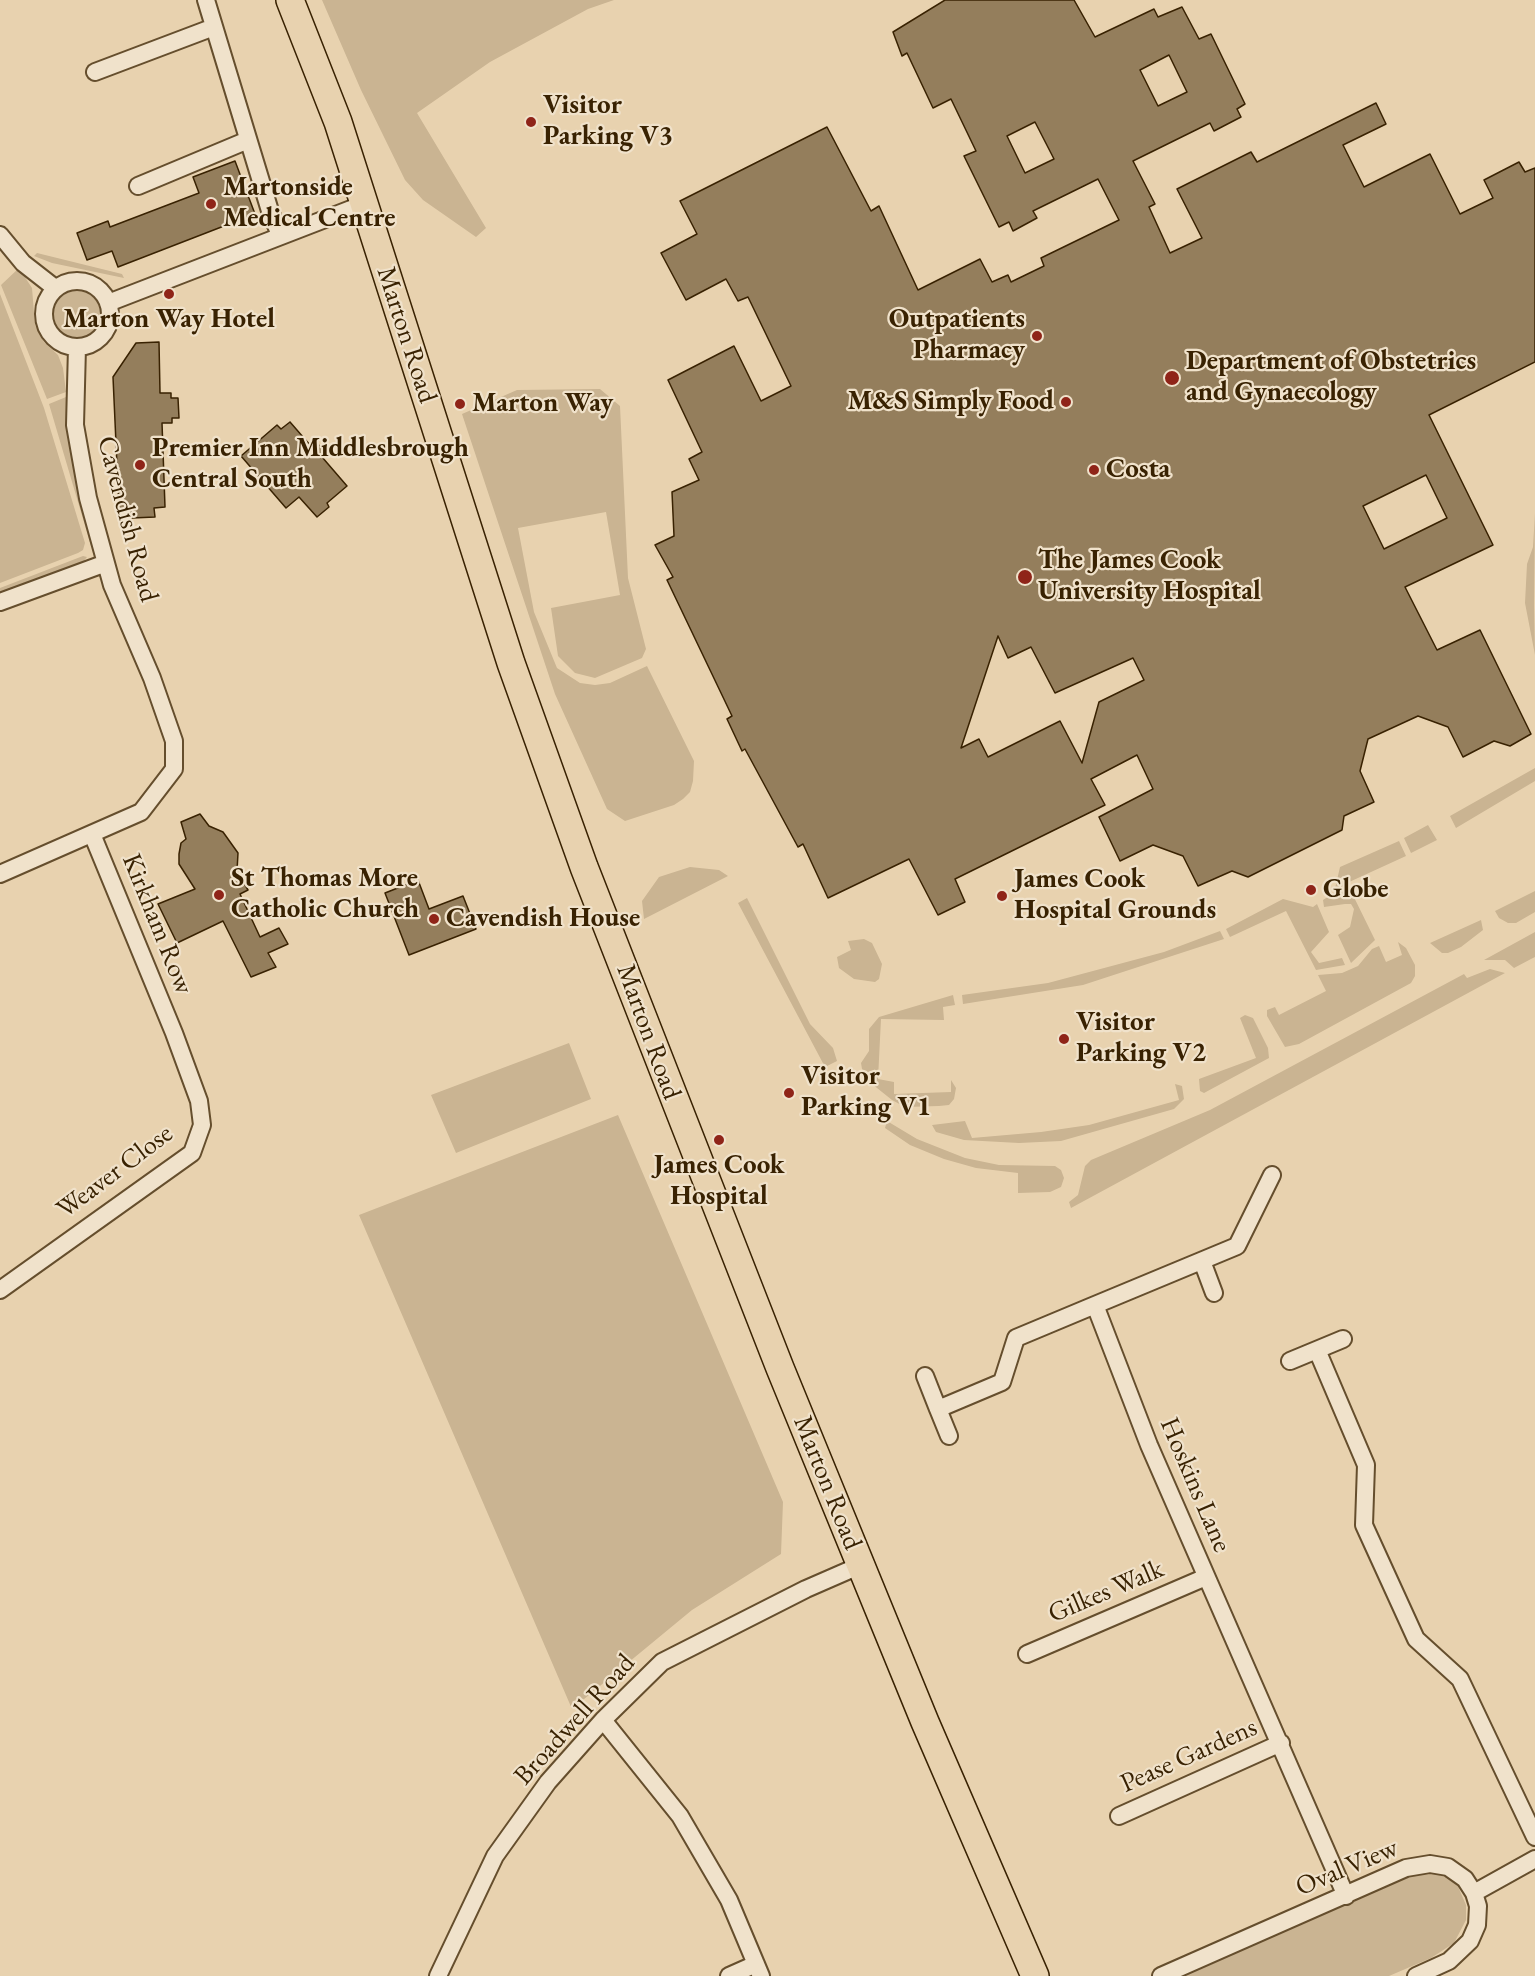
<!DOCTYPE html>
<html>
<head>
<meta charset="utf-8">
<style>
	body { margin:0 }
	canvas { display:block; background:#e8d2af }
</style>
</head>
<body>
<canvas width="1535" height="1976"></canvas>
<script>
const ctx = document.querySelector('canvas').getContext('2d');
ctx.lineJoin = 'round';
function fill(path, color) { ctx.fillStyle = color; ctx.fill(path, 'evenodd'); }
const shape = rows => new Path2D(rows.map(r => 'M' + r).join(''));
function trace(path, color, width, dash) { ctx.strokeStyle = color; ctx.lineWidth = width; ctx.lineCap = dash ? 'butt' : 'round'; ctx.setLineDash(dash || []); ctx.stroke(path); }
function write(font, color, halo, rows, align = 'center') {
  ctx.font = font + ' "EB Garamond",serif'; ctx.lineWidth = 4.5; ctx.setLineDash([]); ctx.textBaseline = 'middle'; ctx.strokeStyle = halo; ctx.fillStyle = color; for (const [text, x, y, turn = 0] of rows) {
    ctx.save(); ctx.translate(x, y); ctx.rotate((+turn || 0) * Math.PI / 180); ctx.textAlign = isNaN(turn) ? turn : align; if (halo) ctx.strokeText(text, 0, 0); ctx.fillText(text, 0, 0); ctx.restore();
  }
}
const green = shape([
	[322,0,614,0,588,9,490,62,417,113,486,228,476,237,423,200,405,180,361,90],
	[37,253,122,274,124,278,52,263,34,256],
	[19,268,32,288,35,325,44,342,58,355,63,368,66,392,47,399,1,285],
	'52 314a25 25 0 1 1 50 0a25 25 0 1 1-50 0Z',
	[0,294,44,408,85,543,83,550,78,553,0,583],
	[600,389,620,406,628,578,646,649,642,658,595,678,575,673,558,656,551,608,620,595,606,512,518,528,534,612,557,668,580,683,595,685,610,683,647,666,694,761,693,781,690,792,683,799,674,805,625,821,607,809,555,694,462,414,517,390],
	[66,397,93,540,91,546,49,404],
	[1535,513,1534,605,1535,655,1525,603,1527,564,1533,547],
	[83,556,87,557,83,562,0,593,0,588],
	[1535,768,1535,781,1456,828,1450,816],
	[1428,825,1437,840,1411,853,1404,838],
	[1399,841,1406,856,1347,883,1375,940,1351,963,1338,935,1350,927,1354,909,1351,904,1345,904,1324,907,1323,900,1334,893,1340,867],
	[690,867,719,870,728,876,644,919,642,901,659,877],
	[1535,891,1535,912,1516,923,1508,923,1499,918,1495,911],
	[747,898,810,1024,833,1048,837,1061,825,1067,738,903],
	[1283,899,1313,907,1317,904,1329,932,1311,952,1319,963,1342,958,1345,965,1316,970,1286,911,1230,937,1226,929],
	[1481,920,1483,930,1461,947,1448,953,1442,953,1430,943],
	[1220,931,1224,939,1083,985,963,1004,962,995,1048,983,1164,952],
	[1535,932,1535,957,1531,959,1514,968,1505,960,1484,960],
	[864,939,872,943,882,964,879,979,875,982,854,979,839,968,837,957,851,950,848,941],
	[1398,942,1406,948,1415,965,1415,976,1411,983,1299,1044,1285,1047,1267,1016,1267,1010,1275,1007,1279,1015,1326,991,1318,975,1342,973,1358,966,1372,949,1379,946,1386,962,1402,955],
	[1490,969,1505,973,1071,1208,1069,1202,1078,1195,1085,1166,1091,1160,1210,1110,1464,974,1467,978],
	[953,995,955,1005,943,1007,944,1020,881,1019,878,1079,894,1082,894,1094,951,1092,951,1080,956,1088,954,1099,949,1105,939,1106,905,1107,892,1100,872,1084,862,1069,861,1063,869,1051,869,1029,879,1017],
	[1245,1015,1253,1018,1268,1048,1269,1058,1204,1093,1200,1091,1199,1079,1256,1058,1240,1018],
	[569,1043,591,1099,456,1153,431,1095],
	[1175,1084,1182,1086,1184,1099,1174,1109,1061,1141,1019,1143,964,1140,936,1132,932,1125,965,1121,972,1138,1041,1132,1089,1125,1179,1100],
	[618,1115,783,1502,781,1554,692,1610,572,1709,359,1215],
	[887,1121,917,1139,965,1158,999,1165,1055,1166,1061,1170,1064,1178,1061,1187,1050,1192,1018,1193,1018,1173,976,1168,944,1159,910,1145,885,1128],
	[1443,1873,1457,1884,1466,1905,1466,1920,1454,1943,1431,1958,1389,1976,1184,1976,1410,1876]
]);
const building = shape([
	[945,0,1074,0,1095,37,1154,9,1158,17,1182,7,1199,39,1211,34,1245,104,1237,109,1241,117,1214,131,1210,123,1133,161,1155,204,1149,207,1170,253,1202,238,1177,189,1251,152,1257,162,1376,103,1386,124,1343,145,1364,187,1430,154,1460,214,1493,198,1484,180,1519,162,1525,172,1535,168,1535,362,1429,415,1493,545,1405,587,1437,650,1480,630,1531,734,1510,746,1494,741,1463,757,1448,727,1418,716,1368,739,1360,771,1374,802,1344,816,1342,830,1248,877,1232,871,1198,886,1183,856,1153,845,1120,861,1099,817,1153,789,1137,755,1091,779,1105,805,955,879,965,902,938,915,909,859,828,898,803,844,798,847,745,749,742,751,727,719,732,716,667,580,673,577,655,545,674,536,672,492,699,480,689,459,702,452,668,380,734,346,761,401,791,386,748,297,738,301,726,279,686,300,661,253,697,234,680,201,827,127,871,211,879,206,918,290,980,259,992,282,1008,275,1011,282,1044,266,1041,258,1119,220,1098,179,1033,211,1037,218,1013,231,1009,222,999,227,964,156,976,151,951,99,933,108,907,53,902,56,893,32,945,0],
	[1169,55,1187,92,1158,106,1140,70,1169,55],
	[1035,122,1054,159,1025,173,1007,136,1035,122],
	[1426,475,1447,518,1384,549,1363,506,1426,475],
	[998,636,1008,658,1031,647,1055,693,1133,658,1144,680,1099,702,1082,763,1060,721,988,757,979,739,961,748,998,636],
	[235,161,255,214,118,267,112,251,87,260,77,233,108,221,110,227,199,193,193,177,235,161],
	[159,342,160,393,171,393,171,398,178,398,179,418,172,418,172,423,162,423,165,507,154,508,155,517,132,518,131,510,119,510,113,377,136,343,159,342],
	[290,422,310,445,315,441,326,453,322,457,347,486,327,503,329,507,317,517,299,497,286,508,241,456,277,425,281,429,290,422],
	[200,814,209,826,223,832,238,853,237,871,248,890,240,894,260,937,279,928,288,944,268,953,276,967,251,977,223,921,177,943,158,904,195,889,179,864,179,854,181,843,186,839,181,822,200,814],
	[418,880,429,909,463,896,476,929,409,955,385,893,418,880]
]);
const street = shape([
	[206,0,270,211,280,235],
	[95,72,214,27],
	[138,186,248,140],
	[0,235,23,263,55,288],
	'44 314a33 33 0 1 1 66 0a33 33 0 1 1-66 0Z',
	[108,303,364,204],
	[0,602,106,563],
	[0,874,141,812,174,769,174,741,152,678,112,585,88,498,75,425,77,347],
	[1272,1175,1237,1246,1095,1305,1149,1445,1346,1896],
	[1202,1261,1214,1293],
	[0,1290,192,1153,202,1125,199,1101,174,1033,92,834],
	[1317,1350,1366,1465,1364,1525,1416,1639,1460,1679,1535,1837],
	[1290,1361,1343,1339],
	[925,1376,938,1409,1002,1382,1016,1338,1095,1305],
	[938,1409,949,1436],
	[1027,1654,1206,1577],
	[603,1720,680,1816,729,1900,761,1976],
	[1119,1816,1281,1743],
	[1474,1893,1535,1859],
	[438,1976,495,1856,548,1782,603,1720,662,1662,806,1589,861,1565],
	[729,1976,756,1964],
	[1161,1976,1406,1868,1430,1864,1448,1867,1465,1879,1474,1893,1478,1906,1477,1925,1470,1941,1449,1961,1416,1976]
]);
const primary = shape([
	[290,0,338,122,511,663,584,867,780,1368,925,1722,1035,1976]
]);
const markers = [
	[531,122,6,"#8f2418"],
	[211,204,6,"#8f2418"],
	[169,294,6,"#8f2418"],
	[1037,336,6,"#8f2418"],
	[1172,378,8,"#8f2418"],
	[1066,402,6,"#8f2418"],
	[460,404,6,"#8f2418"],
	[140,465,6,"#8f2418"],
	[1094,470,6,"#8f2418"],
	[1025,577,8,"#8f2418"],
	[1311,890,6,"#8f2418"],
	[219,895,6,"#8f2418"],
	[1002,896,6,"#8f2418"],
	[434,919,6,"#8f2418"],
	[1064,1039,6,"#8f2418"],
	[789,1093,6,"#8f2418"],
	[719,1140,6,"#8f2418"]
];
const poiNames = [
	["Visitor",543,106],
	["Parking V3",543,137],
	["Martonside",223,188],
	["Medical Centre",223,219],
	["Marton Way Hotel",169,320,"center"],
	["Outpatients",1025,320,"right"],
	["Pharmacy",1025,351,"right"],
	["Department of Obstetrics",1186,362],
	["and Gynaecology",1186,393],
	["M&S Simply Food",1054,402,"right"],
	["Marton Way",472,404],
	["Premier Inn Middlesbrough",152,449],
	["Central South",152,480],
	["Costa",1106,470],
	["The James Cook",1038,561],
	["University Hospital",1038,592],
	["St Thomas More",231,879],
	["Catholic Church",231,910],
	["James Cook",1014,880],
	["Hospital Grounds",1014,911],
	["Globe",1323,890],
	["Cavendish House",446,919],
	["Visitor",1076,1023],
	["Parking V2",1076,1054],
	["Visitor",801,1077],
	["Parking V1",801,1108],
	["James Cook",719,1166,"center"],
	["Hospital",719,1197,"center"]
];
const streetNames = [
	["Marton Road",406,335,72],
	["Cavendish Road",127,519,75],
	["Kirkham Row",157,924,68],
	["Marton Road",648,1032,70],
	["Weaver Close",115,1172,-37],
	["Marton Road",827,1483,68],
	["Hoskins Lane",1195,1485,67],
	["Gilkes Walk",1106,1592,-23],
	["Broadwell Road",575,1720,-48],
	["Pease Gardens",1189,1756,-24],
	["Oval View",1347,1868,-23]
];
fill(green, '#cab492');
fill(building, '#947e5c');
trace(building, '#392202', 1.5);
trace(street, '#654e2d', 20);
trace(primary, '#392202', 30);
trace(street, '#f0e2cb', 16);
trace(primary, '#e8d2af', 27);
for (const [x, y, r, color] of markers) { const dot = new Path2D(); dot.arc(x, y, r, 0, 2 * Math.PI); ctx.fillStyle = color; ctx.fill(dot); trace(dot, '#f0e2cb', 2); }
write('bold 27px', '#392202', '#f0e2cb', poiNames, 'left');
write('27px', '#392202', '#f0e2cb', streetNames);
</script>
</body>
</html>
